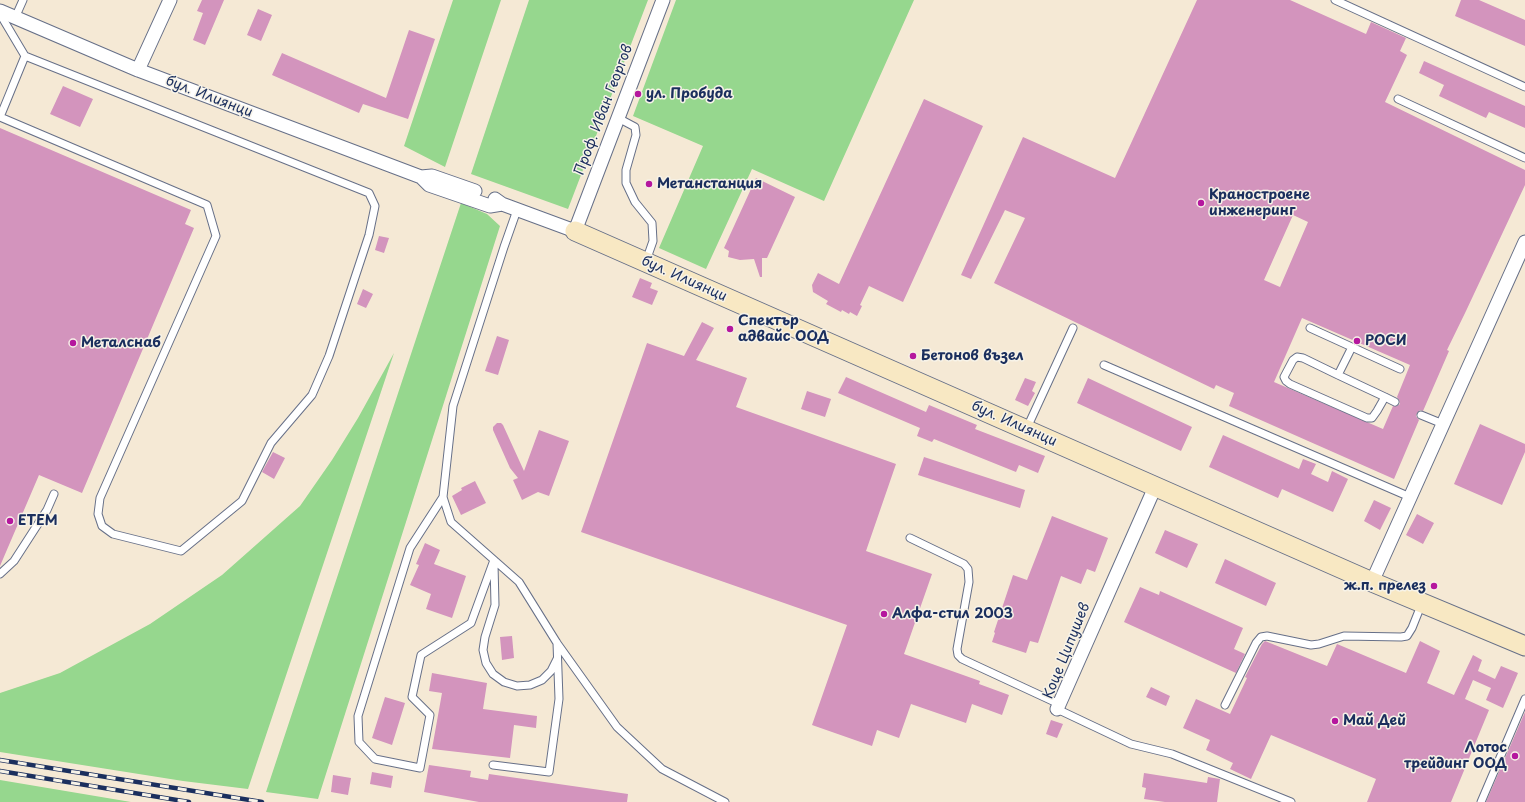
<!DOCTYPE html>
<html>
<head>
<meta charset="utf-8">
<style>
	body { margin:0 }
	canvas { display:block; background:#f5e9d5 }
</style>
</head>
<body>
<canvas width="1525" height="802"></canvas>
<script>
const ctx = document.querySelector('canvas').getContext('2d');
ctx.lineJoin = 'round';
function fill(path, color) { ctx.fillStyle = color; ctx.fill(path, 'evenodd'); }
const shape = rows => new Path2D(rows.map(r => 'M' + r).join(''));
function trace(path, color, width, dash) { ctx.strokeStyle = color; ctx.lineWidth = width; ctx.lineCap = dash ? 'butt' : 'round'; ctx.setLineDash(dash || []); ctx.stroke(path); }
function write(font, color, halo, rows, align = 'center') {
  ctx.font = font + ' "Playpen Sans",sans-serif'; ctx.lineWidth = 3; ctx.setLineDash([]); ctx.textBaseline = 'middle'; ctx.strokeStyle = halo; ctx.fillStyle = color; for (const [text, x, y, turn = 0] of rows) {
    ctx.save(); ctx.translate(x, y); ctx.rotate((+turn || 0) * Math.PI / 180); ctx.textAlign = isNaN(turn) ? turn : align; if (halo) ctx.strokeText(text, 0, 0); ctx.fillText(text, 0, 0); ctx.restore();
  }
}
const green = shape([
	[453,0,501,0,445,167,404,146],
	[529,0,648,0,568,209,471,174],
	[676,0,914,0,824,201,752,169,706,269,659,248,703,146,633,116],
	[461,203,487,214,500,226,318,799,266,792],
	[394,353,248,789,183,781,0,752,0,693,60,673,150,624,222,575,300,506,332,460,358,418],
	[0,780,131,802,0,802]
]);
const building = shape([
	[202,0,224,0,205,45,193,40,203,13,197,11],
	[1197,0,1290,0,1366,34,1371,22,1406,38,1400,51,1407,55,1385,102,1525,170,1525,185,1466,311,1447,350,1449,351,1423,411,1420,410,1417,413,1416,416,1419,420,1394,479,1229,406,1234,393,1216,385,1214,389,994,283,1025,218,1005,210,971,279,961,275,1023,137,1115,178],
	[1293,215,1308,222,1280,287,1264,280],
	[1302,318,1410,365,1397,397,1399,400,1400,404,1397,406,1393,406,1383,429,1274,382],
	[1461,0,1479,0,1525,20,1525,46,1455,16],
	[258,9,272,15,261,41,247,35],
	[409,30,435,39,408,119,363,104,359,113,272,75,282,53,386,98],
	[1424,61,1525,106,1525,128,1489,112,1486,118,1439,96,1444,85,1419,73],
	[63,86,93,99,80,127,50,114],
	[924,99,983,126,903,302,869,286,860,305,862,306,857,316,850,312,849,314,842,310,841,312,826,304,828,301,813,292,812,285,818,273,839,284],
	[0,128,191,210,185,224,194,228,82,493,39,475,0,566],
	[756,178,795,197,767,258,762,258,762,277,760,277,754,259,740,260,728,257,729,251,724,248],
	[379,236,389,238,384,253,375,250],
	[640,278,652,283,650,288,658,291,652,305,632,297],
	[363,289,373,294,366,308,357,304],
	[702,322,714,328,696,360,747,378,736,407,896,464,866,551,932,574,904,654,980,681,979,684,1009,695,1002,715,972,704,966,723,911,704,899,738,877,730,872,746,812,725,847,625,581,532,647,343,684,356],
	[497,336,509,340,498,375,485,371],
	[846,377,926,412,929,405,977,425,975,429,1045,456,1038,473,1019,465,1016,472,934,439,932,442,917,436,920,428,838,393],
	[1025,378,1036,382,1032,391,1035,393,1028,406,1015,400],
	[1088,378,1192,427,1181,451,1077,403],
	[807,391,831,399,825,417,801,409],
	[497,423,501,423,503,425,524,471,539,430,569,441,549,496,538,492,522,500,513,480,518,478,510,468,493,430,493,427],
	[1480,424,1525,444,1525,452,1502,505,1454,484],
	[1223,435,1299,469,1303,459,1316,464,1311,474,1328,482,1332,471,1348,479,1333,512,1282,489,1278,498,1209,467],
	[273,452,285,458,274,479,262,472],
	[924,457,1025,490,1020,508,918,475],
	[475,481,486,503,461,515,452,496,462,490,461,488],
	[1374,500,1391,508,1380,530,1364,521],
	[1417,514,1434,523,1423,544,1406,535],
	[1052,516,1108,538,1095,572,1087,569,1081,584,1061,576,1038,643,1030,641,1026,653,992,642,995,633,994,632,1013,575,1027,580],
	[1165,530,1198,544,1187,568,1155,553],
	[425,543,440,550,434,564,466,576,452,618,426,609,431,594,410,585,419,565,416,564],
	[1225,559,1276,583,1266,606,1215,583],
	[1140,587,1159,595,1160,591,1243,628,1234,649,1245,654,1236,673,1124,622],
	[512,636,514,658,502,660,500,637],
	[1265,641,1327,666,1337,644,1406,673,1420,641,1440,651,1427,683,1454,695,1473,655,1482,660,1478,671,1495,679,1501,666,1518,673,1503,708,1486,700,1491,688,1473,680,1465,699,1489,710,1451,802,1367,802,1376,779,1271,735,1251,779,1230,769,1233,763,1206,750,1210,740,1183,728,1196,699,1230,714,1247,678,1245,677,1262,644],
	[432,673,487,683,483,709,537,716,536,728,514,725,510,758,432,749,442,693,429,691],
	[1151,687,1170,696,1166,706,1146,697],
	[385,697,405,703,392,745,372,738],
	[1525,712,1525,802,1486,802],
	[1051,720,1063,724,1057,738,1046,734],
	[429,765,471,771,470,777,488,780,489,774,628,794,627,802,479,802,424,792],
	[372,772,393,776,391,788,370,784],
	[1144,773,1207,783,1208,777,1220,779,1217,802,1165,802,1144,799,1146,788,1142,787],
	[333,775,351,778,348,795,331,792]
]);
const lane = shape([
	[1335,0,1525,87],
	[0,14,25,56,369,193,375,206,369,235,329,356,312,395,271,443,242,501,181,551,113,534,102,526,98,514,100,498,216,236,207,205,0,117,25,56],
	[15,18,23,0],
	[1398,99,1525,158],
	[618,118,635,127,636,135,626,170,626,183,635,202,652,223,653,241,646,261],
	[517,210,504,247,453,406,443,497,451,522,519,582,557,643,617,727,662,769,725,802],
	[1310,328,1400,369],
	[1104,365,1410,497],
	[1338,375,1352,347],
	[1385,397,1377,411,1372,418,1367,418,1290,384,1286,381,1284,377,1293,360,1297,357,1303,358,1338,375,1385,397,1395,402],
	[1421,415,1443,424],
	[1026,430,1073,328],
	[443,497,410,548,358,716,359,742,375,759,420,768,430,715,412,697,421,655,471,623,494,560],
	[910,538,964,564,968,569,969,582,957,649,958,655,962,659,1059,704],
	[494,564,495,605,485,637,483,650,486,663,493,674,504,682,517,686,530,685,542,680,551,671,557,659],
	[0,574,14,561,47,510,54,494],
	[1225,705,1256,643,1261,637,1267,636,1311,645,1319,644,1344,636,1401,637,1407,636,1412,628,1422,603],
	[1057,709,1131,744,1172,754,1291,802],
	[493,765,549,772,559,699,557,643],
	[1481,802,1525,699]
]);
const street = shape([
	[0,11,138,70,421,177,429,185,490,206,502,204],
	[138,70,170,0],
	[421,177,432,176,475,191],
	[495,199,502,204,575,231,663,0],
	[1372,582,1525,242],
	[1057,709,1155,487]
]);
const secondary = shape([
	[575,231,1372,582,1525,646]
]);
const rail = shape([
	[0,760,262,802],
	[0,771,189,802]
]);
const markers = [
	[638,94,4,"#b5179e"],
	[649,184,4,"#b5179e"],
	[1201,203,4,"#b5179e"],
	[730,329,4,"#b5179e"],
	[1357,341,4,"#b5179e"],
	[73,343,4,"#b5179e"],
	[913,356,4,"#b5179e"],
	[10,521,4,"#b5179e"],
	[1434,586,4,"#b5179e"],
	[884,614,4,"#b5179e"],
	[1335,721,4,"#b5179e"],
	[1515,756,4,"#b5179e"]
];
const poiNames = [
	["ул. Пробуда",646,94],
	["Метанстанция",657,184],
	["Краностроене",1209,195],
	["инженеринг",1209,211],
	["Спектър",738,321],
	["адвайс ООД",738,337],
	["РОСИ",1365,341],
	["Металснаб",81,343],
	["Бетонов възел",921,356],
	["ЕТЕМ",18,521],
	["ж.п. прелез",1426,586,"right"],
	["Алфа-стил 2003",892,614],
	["Май Дей",1343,721],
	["Лотос",1507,748,"right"],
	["трейдинг ООД",1507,764,"right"]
];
const streetNames = [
	["бул. Илиянци",209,97,21],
	["Проф. Иван Георгов",604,110,-69],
	["бул. Илиянци",684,279,24],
	["бул. Илиянци",1014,424,24],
	["Коце Ципушев",1067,651,-68]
];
fill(green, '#96d78e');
fill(building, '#d394bd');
trace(lane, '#677088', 9);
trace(street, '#677088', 15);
trace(secondary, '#677088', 21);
trace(lane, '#fff', 7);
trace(street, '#fff', 13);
trace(secondary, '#f8e8c3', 19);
trace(rail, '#1b2f5e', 4.5);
trace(rail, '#f7f3e8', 3, [9]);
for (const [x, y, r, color] of markers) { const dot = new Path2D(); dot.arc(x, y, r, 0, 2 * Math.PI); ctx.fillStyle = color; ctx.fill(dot); trace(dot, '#f7f3e8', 1.5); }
write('bold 14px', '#1b2f5e', '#f7f3e8', poiNames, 'left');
write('14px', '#1b2f5e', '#f7f3e8', streetNames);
</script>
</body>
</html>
